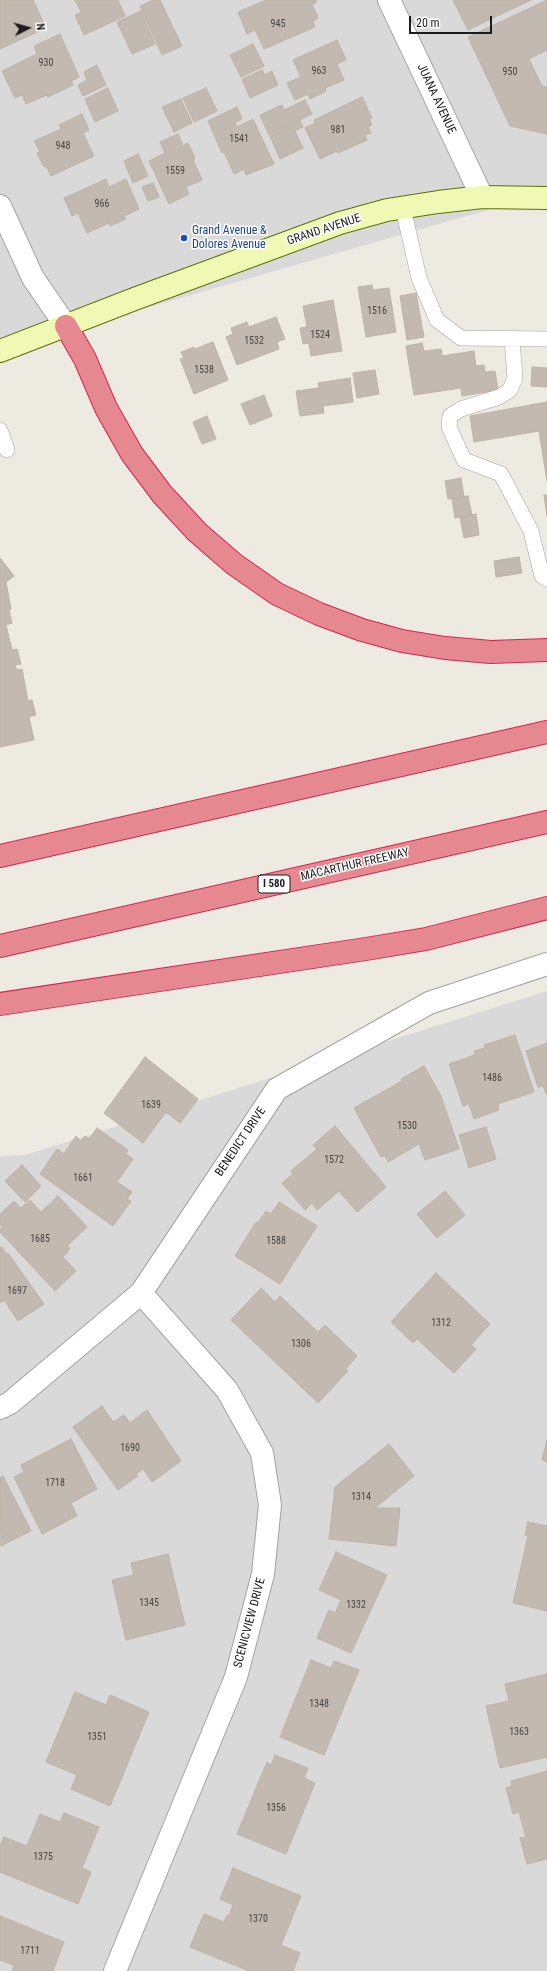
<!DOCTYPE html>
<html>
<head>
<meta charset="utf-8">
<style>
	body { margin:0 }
	#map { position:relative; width:547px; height:1971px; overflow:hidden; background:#edeae1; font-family:"Roboto Condensed",sans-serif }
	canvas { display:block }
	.north { position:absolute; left:8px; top:8px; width:40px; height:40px; -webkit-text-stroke:3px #fff; paint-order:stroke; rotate:84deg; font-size:11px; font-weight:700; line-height:16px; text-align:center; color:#1c1c1c }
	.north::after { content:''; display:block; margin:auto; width:14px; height:18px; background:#1c1c1c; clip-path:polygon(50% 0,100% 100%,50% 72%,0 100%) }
	.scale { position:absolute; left:409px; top:16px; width:83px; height:18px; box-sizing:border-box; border:2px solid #1c1c1c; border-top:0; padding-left:5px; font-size:12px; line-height:14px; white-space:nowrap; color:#1c1c1c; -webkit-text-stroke:3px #fff; paint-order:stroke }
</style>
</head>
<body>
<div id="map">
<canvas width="547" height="1971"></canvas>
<div class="north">N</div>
<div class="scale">20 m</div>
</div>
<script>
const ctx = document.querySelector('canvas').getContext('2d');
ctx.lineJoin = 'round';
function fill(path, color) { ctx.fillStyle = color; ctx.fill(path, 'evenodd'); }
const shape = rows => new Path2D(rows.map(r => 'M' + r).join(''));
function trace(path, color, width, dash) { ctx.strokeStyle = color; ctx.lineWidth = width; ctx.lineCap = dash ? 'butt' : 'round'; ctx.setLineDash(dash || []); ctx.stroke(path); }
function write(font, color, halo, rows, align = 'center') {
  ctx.font = font + ' "Roboto Condensed",sans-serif'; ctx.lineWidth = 3; ctx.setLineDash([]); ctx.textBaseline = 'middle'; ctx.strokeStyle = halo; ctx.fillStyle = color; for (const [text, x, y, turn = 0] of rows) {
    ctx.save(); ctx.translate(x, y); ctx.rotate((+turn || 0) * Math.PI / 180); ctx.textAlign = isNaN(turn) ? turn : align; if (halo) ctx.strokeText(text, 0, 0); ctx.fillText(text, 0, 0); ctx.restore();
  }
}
const residential = shape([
	[0,0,547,0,547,193,13,346,0,357],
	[547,991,547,1971,0,1971,0,1156,25,1155]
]);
const building = shape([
	[0,0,33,0,46,28,0,49,0,0],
	[75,0,118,0,125,16,84,35,75,15,81,12,75,0],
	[153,0,160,0,182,46,162,55,140,6,153,0],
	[266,0,316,0,317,2,312,4,318,18,313,21,315,27,264,49,255,30,247,34,238,12,266,0],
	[453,0,531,0,468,30,453,0],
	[547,0,547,50,529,59,542,86,547,87,547,134,510,126,468,37,547,0],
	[141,11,155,44,132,54,117,22,141,11],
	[60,34,79,77,71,81,73,85,48,97,47,95,26,104,22,95,15,98,2,71,37,54,34,46,60,34],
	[337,40,346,60,337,64,344,80,325,88,326,91,310,99,308,94,295,100,287,83,301,77,293,60,337,40],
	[253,44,264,66,241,77,230,55,253,44],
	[97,65,106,85,83,96,78,85,87,80,84,72,97,65],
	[262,70,265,75,272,71,278,85,250,98,242,79,262,70],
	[108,88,118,111,95,122,85,99,108,88],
	[206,88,217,111,194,122,183,98,206,88],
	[362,97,372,118,369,119,372,125,368,127,371,133,365,135,367,140,338,153,337,151,320,159,305,128,315,123,314,120,362,97],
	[181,99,192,123,174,132,162,107,181,99],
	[305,100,312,114,269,135,260,115,282,105,284,110,305,100],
	[237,107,242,119,235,122,237,127,253,119,274,164,246,175,244,169,234,174,224,152,222,153,208,121,237,107],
	[82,114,89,130,83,133,94,156,51,176,46,166,44,167,37,153,40,152,34,141,61,129,59,125,82,114],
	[300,121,303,127,295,131,303,148,280,159,270,136,300,121],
	[178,134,183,146,188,143,195,158,193,160,202,180,186,187,189,194,169,204,149,161,165,153,160,142,178,134],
	[138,154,148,176,133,183,124,161,138,154],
	[106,179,109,187,126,179,139,209,124,216,126,219,110,226,109,223,87,233,78,213,72,216,64,198,106,179],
	[153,183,159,197,148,201,142,187,153,183],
	[372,285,373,290,389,288,396,332,366,337,358,287,372,285],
	[416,293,424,337,407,340,400,296,416,293],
	[333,300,342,351,311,356,309,343,303,344,300,328,307,327,303,306,333,300],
	[276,317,285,339,277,342,279,349,237,365,226,337,233,334,231,328,247,322,249,327,276,317],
	[213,342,228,380,194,394,180,359,184,358,181,352,194,347,195,349,213,342],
	[422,343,424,351,441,349,442,356,474,351,476,366,484,365,485,372,495,371,498,390,462,396,461,388,414,395,406,346,422,343],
	[532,367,547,368,547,387,531,386,532,367],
	[375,370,379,394,357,398,353,373,375,370],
	[350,378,353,402,323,406,324,413,300,416,296,391,319,388,318,383,350,378],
	[264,395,272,416,250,425,241,404,264,395],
	[547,402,547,481,539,431,474,442,470,416,547,402],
	[207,416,216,439,202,444,193,422,207,416],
	[461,478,464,497,448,499,445,481,461,478],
	[544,495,547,495,547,516,544,495],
	[468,496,472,515,455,518,452,499,468,496],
	[476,514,479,535,464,538,460,517,476,514],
	[519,557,522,573,496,577,494,561,519,557],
	[0,558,14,576,6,582,11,609,9,610,12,623,6,625,12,650,17,649,21,664,15,665,17,670,22,669,28,701,32,700,36,715,29,717,34,740,0,747,0,558],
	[515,1035,534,1092,498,1104,499,1110,474,1119,469,1104,463,1106,449,1064,475,1055,474,1051,485,1048,484,1045,515,1035],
	[547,1043,547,1094,546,1094,543,1086,538,1087,526,1051,547,1043],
	[145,1057,198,1099,180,1123,166,1112,143,1143,104,1113,145,1057],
	[424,1066,441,1096,459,1149,425,1160,419,1144,388,1162,385,1156,381,1157,354,1108,402,1081,401,1079,424,1066],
	[335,1126,386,1187,357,1212,339,1191,317,1210,312,1203,305,1210,282,1183,293,1174,291,1171,317,1149,313,1145,335,1126],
	[486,1127,496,1159,469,1168,459,1135,486,1127],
	[97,1128,128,1150,126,1154,133,1159,117,1182,132,1192,127,1199,131,1201,113,1226,40,1174,57,1149,64,1154,76,1136,81,1141,85,1136,89,1139,97,1128],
	[22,1165,41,1186,25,1202,5,1181,22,1165],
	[445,1191,465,1215,437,1238,417,1214,445,1191],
	[58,1196,87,1227,67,1246,70,1249,63,1257,76,1271,55,1291,0,1232,2,1226,0,1224,0,1214,14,1201,21,1208,30,1200,41,1212,58,1196],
	[279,1202,317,1226,280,1284,235,1256,256,1222,258,1223,266,1211,271,1214,279,1202],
	[2,1247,6,1254,8,1253,44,1304,18,1321,4,1300,0,1303,0,1248,2,1247],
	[436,1273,490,1324,471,1345,476,1349,454,1373,417,1339,413,1343,391,1322,436,1273],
	[261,1288,275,1302,280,1296,318,1332,325,1325,357,1356,346,1369,348,1371,318,1403,231,1320,261,1288],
	[102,1406,113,1422,124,1415,130,1423,147,1410,181,1461,152,1482,143,1469,136,1474,138,1476,118,1490,73,1427,102,1406],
	[71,1439,97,1489,71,1503,77,1516,42,1534,14,1477,24,1472,21,1465,71,1439],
	[547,1440,547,1462,542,1460,547,1440],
	[389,1444,414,1476,375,1508,400,1508,396,1546,329,1539,335,1487,389,1444],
	[3,1476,31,1531,1,1546,0,1478,3,1476],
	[528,1522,547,1526,547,1611,513,1603,528,1536,525,1535,528,1522],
	[336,1552,387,1575,351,1653,317,1638,329,1610,335,1613,341,1600,319,1590,336,1552],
	[168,1554,185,1625,126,1640,112,1580,134,1575,131,1563,168,1554],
	[311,1660,331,1668,334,1661,359,1670,324,1755,280,1737,311,1660],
	[547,1674,547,1757,500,1768,486,1706,509,1701,505,1684,547,1674],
	[75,1692,106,1705,110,1695,149,1712,110,1806,71,1789,77,1775,46,1762,75,1692],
	[275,1755,308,1768,304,1778,315,1783,286,1854,237,1834,267,1762,271,1765,275,1755],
	[547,1771,547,1859,527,1864,520,1838,526,1837,519,1812,513,1814,506,1788,512,1786,511,1781,547,1771],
	[64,1813,99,1827,82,1868,91,1872,78,1904,0,1872,0,1846,4,1837,27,1846,40,1814,60,1822,64,1813],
	[233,1868,301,1896,281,1945,300,1953,293,1971,249,1971,190,1947,204,1914,224,1922,227,1915,229,1916,233,1905,220,1899,233,1868],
	[0,1916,64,1942,53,1971,12,1971,14,1965,0,1960,0,1916]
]);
const service = shape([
	[403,208,419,278,437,320,461,338,547,339],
	[512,339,515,378,510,390,499,397,461,409,450,416,449,427,464,460,501,474,531,531,542,576,547,579],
	[0,430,7,450]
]);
const minor = shape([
	[389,0,482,197],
	[0,206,33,278,66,326],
	[115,1971,236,1677,263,1574,270,1505,262,1453,227,1390,141,1293]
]);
const tertiary = shape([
	[0,1408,10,1403,141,1293,277,1089,429,1003,547,964]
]);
const secondary = shape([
	[0,351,137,298,340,223,387,210,438,202,482,197,547,198]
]);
const motorway = shape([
	[66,326,85,359,106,408,132,454,162,494,197,532,234,564,277,594,319,614,362,630,402,641,445,648,491,652,547,650],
	[0,856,547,732],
	[0,946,547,822],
	[0,1004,366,949,426,939,547,908]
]);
const markers = [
	[184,238,4,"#1a4fb4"]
];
const numberNames = [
	["945",278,24],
	["930",46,63],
	["963",319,71],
	["950",510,72],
	["981",338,130],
	["1541",239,139],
	["948",63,146],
	["1559",175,171],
	["966",102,204],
	["1516",377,311],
	["1524",320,335],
	["1532",254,341],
	["1538",204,370],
	["1486",492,1078],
	["1639",151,1105],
	["1530",407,1126],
	["1572",334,1160],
	["1661",83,1178],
	["1685",40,1239],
	["1588",276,1241],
	["1697",17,1291],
	["1312",441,1323],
	["1306",301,1344],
	["1690",130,1448],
	["1718",55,1483],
	["1314",361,1497],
	["1345",149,1603],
	["1332",356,1605],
	["1348",319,1704],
	["1363",519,1732],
	["1351",97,1737],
	["1356",276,1808],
	["1375",43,1857],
	["1370",258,1919],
	["1711",30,1951]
];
const shields = [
	[274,884,32]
];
const shieldNames = [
	["I 580",274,884]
];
const streetNames = [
	["JUANA AVENUE",436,99,65],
	["GRAND AVENUE",324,230,-18],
	["MACARTHUR FREEWAY",355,865,-13],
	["BENEDICT DRIVE",241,1142,-56],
	["SCENICVIEW DRIVE",250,1623,-75]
];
const transitNames = [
	["Grand Avenue &",192,231],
	["Dolores Avenue",192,245]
];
fill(residential, '#dad9d9');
fill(building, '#c2bab1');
trace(building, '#bfb2a4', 1);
trace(service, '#a3a3a3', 16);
trace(minor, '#a3a3a3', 24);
trace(tertiary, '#a3a3a3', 24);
trace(secondary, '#5b7105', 24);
trace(motorway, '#d62450', 24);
trace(service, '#fff', 15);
trace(minor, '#fff', 22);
trace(tertiary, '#fff', 22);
trace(secondary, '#eff9b4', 22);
trace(motorway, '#e68890', 22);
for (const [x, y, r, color] of markers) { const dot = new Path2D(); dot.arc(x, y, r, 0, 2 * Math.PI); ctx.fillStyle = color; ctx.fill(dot); trace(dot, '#fff', 1.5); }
write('10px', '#464441', null, numberNames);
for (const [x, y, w] of shields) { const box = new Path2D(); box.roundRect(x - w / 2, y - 9, w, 18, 3); ctx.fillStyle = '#fff'; ctx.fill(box); trace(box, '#1c1c1c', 1); }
write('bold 11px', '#1c1c1c', null, shieldNames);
write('12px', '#1c1c1c', '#fff', streetNames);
write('12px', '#164399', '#fff', transitNames, 'left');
</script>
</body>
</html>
